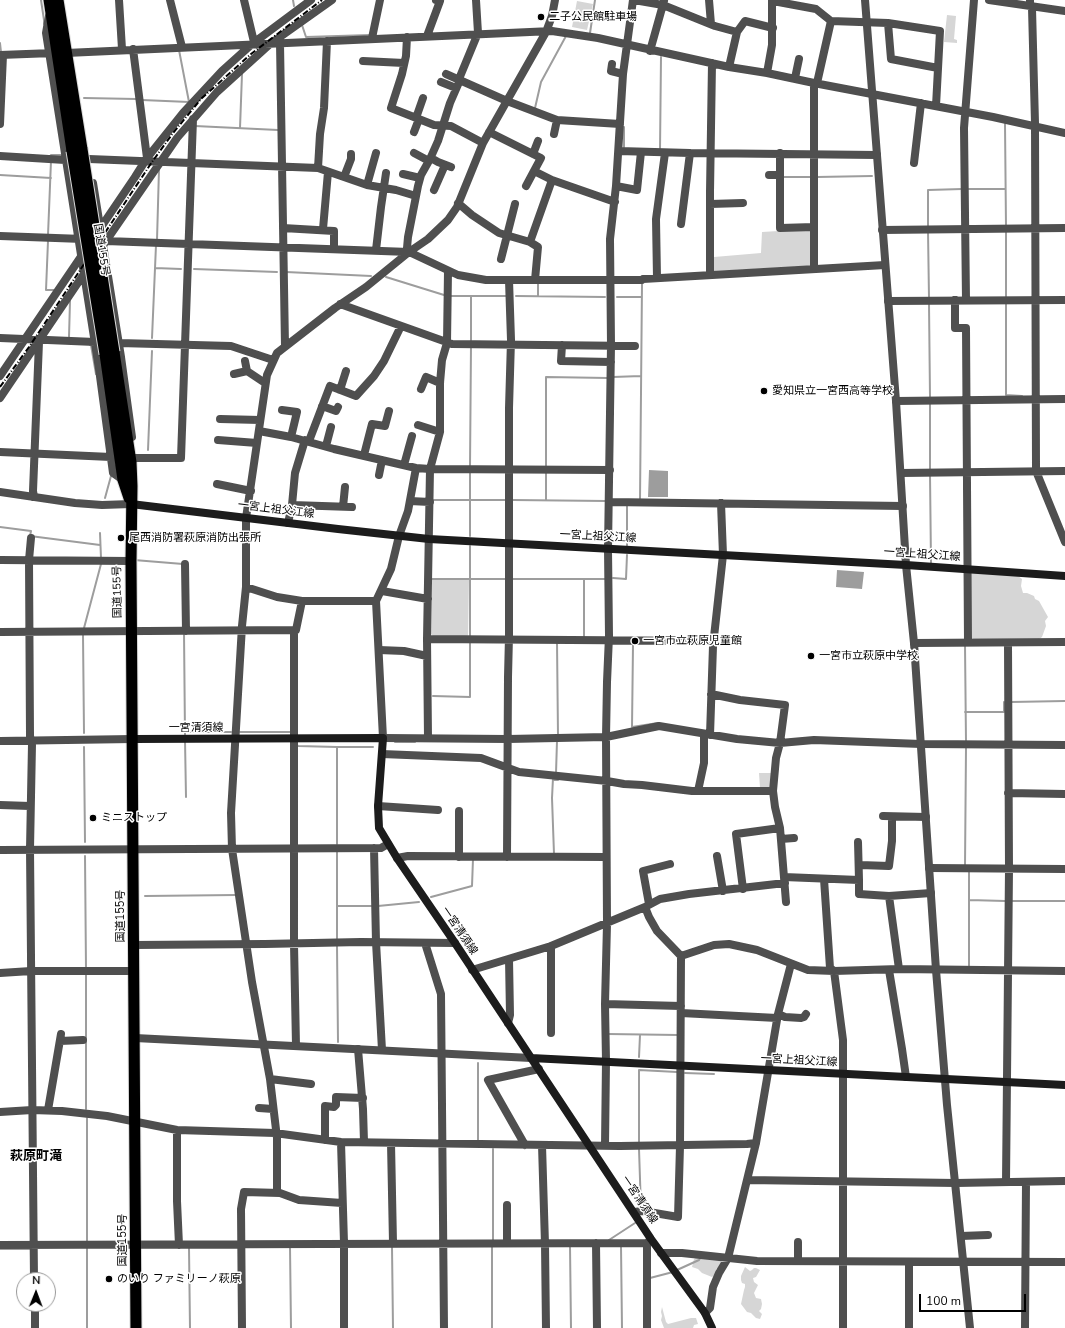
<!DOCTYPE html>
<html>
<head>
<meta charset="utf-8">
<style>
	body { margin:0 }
	#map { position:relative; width:1065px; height:1328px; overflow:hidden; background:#fff; font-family:"Nunito Sans",sans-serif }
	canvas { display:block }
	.north { position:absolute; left:16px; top:1272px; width:40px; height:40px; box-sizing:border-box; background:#fff; border:1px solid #999; border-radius:50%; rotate:1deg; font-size:11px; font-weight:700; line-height:16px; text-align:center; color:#000 }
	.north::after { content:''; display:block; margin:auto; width:14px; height:18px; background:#000; clip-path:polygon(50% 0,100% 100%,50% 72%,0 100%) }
	.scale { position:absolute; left:919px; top:1294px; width:107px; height:18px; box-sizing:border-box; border:2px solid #000; border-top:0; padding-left:5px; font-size:12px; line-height:14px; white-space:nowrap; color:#000; -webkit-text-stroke:3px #fff; paint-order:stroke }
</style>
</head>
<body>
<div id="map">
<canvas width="1065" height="1328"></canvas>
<div class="north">N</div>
<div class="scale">100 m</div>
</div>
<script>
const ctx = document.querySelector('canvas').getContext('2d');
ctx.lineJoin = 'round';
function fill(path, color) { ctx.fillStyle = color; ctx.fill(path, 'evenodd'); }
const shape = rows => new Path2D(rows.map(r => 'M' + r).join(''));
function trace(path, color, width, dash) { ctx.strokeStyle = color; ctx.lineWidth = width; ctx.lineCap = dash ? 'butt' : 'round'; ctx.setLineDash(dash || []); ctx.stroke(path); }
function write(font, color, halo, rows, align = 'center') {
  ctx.font = font + ' "Nunito Sans","Noto Sans JP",sans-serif'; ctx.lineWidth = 3; ctx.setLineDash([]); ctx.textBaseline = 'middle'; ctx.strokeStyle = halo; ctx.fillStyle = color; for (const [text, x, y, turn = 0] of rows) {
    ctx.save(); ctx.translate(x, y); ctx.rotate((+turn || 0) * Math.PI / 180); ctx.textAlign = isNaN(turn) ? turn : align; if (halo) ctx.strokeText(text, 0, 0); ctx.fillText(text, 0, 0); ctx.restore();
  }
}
const green = shape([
	[577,1,593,4,587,30,572,27],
	[947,15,956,16,954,39,957,40,957,43,944,42],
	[811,229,810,266,714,271,714,257,761,253,762,232],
	[968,572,1018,576,1022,579,1021,586,1023,593,1027,593,1034,596,1035,599,1039,601,1048,617,1045,621,1046,626,1042,637,1038,640,975,640,970,637],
	[432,580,469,580,468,637,434,637,431,634],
	[759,773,772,773,771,785,769,788,760,788],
	[697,1257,719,1259,722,1262,722,1267,716,1269,716,1274,712,1277,702,1273,698,1269,692,1267,694,1259],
	[745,1267,750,1271,752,1270,754,1268,756,1268,760,1270,756,1277,753,1278,754,1282,758,1285,754,1293,756,1298,761,1299,762,1304,761,1309,759,1311,762,1314,760,1319,756,1318,751,1313,747,1312,741,1304,744,1290,745,1287,745,1284,742,1283,741,1280,741,1276],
	[662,1307,666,1322,668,1324,691,1318,696,1318,698,1324,694,1325,693,1328,664,1328,661,1320,662,1316,661,1312]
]);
const water = shape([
	[649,470,668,471,668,497,648,497],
	[837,570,864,572,862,589,836,587]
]);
const stream = shape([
	[41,0,44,20,44,24],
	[293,0,294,6],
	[302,25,306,37,370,35],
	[590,33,595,0],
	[0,43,1,52],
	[84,98,136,99],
	[142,100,189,102,179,50],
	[535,108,541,82,566,36],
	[1005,124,1006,227],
	[195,126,278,130],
	[623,127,624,127,624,148],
	[240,128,242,74],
	[660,150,661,57],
	[51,155,62,155,62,154],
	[0,175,51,178],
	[783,177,813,177],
	[817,177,872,176],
	[966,189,1005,189],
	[928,227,928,190,962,189],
	[928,231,929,298],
	[1006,231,1006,299],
	[48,235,51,161],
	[157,240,159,169],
	[48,241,46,290,55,290],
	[155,268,181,269],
	[194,269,277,272],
	[286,272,371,276],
	[386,277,444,295],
	[538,282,538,296],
	[450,296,507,296],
	[516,296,605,297],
	[617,297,642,297],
	[1006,303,1006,395,1022,396],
	[929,304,930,397],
	[69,337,70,301],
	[152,338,156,245],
	[471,341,471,296],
	[90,345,91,345,96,374],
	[613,377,641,376],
	[930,404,930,469],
	[148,450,152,351],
	[470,467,471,345],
	[546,467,546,377,608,378],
	[546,471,546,500],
	[930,475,931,563],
	[105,498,111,476],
	[433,500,470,500,470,471],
	[513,500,606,501],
	[640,500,642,284],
	[627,506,627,546],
	[0,527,31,531,30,536,100,545],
	[100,533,101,558],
	[470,536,470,500,506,500],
	[134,560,183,564],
	[613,578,626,579,627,555],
	[432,579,507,579],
	[512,579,606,579],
	[84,628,101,564],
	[184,632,185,736],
	[83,635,84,733],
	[470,637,470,546],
	[584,637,584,579],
	[633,645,632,727,658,723],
	[965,645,966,742],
	[433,696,470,697,470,643],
	[1011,702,1065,701],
	[965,712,1004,712,1004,702],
	[185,732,231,732],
	[240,732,291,732],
	[558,736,557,642,559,643],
	[185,740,186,797],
	[395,742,415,742],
	[297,745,298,746,337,747],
	[84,747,85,842],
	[556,773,557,741],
	[337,844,337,747,373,747],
	[337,851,337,940],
	[554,854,552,798,553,778,554,780,558,780],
	[85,856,86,969],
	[965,866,966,748],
	[969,872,969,967],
	[145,896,236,895],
	[431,897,472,886,473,859],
	[969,900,1005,901],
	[1011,901,1065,901],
	[337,906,372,906],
	[378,906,419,902],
	[337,946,338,1042],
	[86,974,86,1109],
	[608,1034,678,1035],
	[639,1057,640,1035],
	[478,1063,478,1141],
	[685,1073,714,1074],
	[87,1118,87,1242],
	[639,1143,639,1070,677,1072],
	[493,1149,493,1241],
	[639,1149,641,1209],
	[609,1240,635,1223],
	[570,1246,571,1328],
	[621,1246,622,1328],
	[290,1247,291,1328],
	[392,1247,393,1328],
	[87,1248,87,1328],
	[189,1248,190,1328],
	[0,1249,31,1249],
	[677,1270,699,1260,701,1257],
	[650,1278,673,1272],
	[492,1328,492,1247]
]);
const minor = shape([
	[119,0,122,49],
	[170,0,182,47],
	[244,0,254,42],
	[634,0,663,5,715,26,737,32,745,21,773,28],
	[709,0,711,24],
	[989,0,1065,11],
	[1030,0,1030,6,1032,8,1035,123,1036,471,1065,542],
	[773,1,816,9,831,21,888,23,940,31,936,106],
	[49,16,46,33,99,369,113,473,123,480],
	[888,23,891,59,938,68],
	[427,36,440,1,436,0],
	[407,37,406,56,402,74,391,108,434,125,451,126,483,143],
	[372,38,380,0],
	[280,43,285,346],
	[133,49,147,158],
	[650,51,664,1],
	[66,53,552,31,598,38,729,67,767,73,814,83,993,117,1065,133],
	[0,55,53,53],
	[363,61,404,63],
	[612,64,611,71,623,74],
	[729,67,737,32],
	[767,73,772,45,772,0],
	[446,74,507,101,557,120,620,124],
	[795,78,799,59],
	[459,79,478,33,476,0],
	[441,82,456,88],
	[817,83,831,21],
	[416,118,423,98],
	[0,124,3,55],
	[414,132,419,119],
	[489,132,541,158,534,171,552,180,615,202],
	[554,134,557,120],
	[619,151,690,153,877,155],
	[414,153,429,161],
	[780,153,780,228,814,227],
	[533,154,538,141],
	[0,156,65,160],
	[431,158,438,162,451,167],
	[89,159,318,168,367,185,396,190,416,196],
	[914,163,921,103],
	[318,168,320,134,324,108,327,41],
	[403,174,420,178],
	[769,175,779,175],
	[344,177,351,159,351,154],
	[93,183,121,357,132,437],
	[367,185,376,153],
	[526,186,534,171],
	[616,186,637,190,641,152],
	[434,190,445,165],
	[458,203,472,215,499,233,530,242],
	[710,204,743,203],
	[681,224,690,153],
	[283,228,334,231,334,249],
	[323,229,328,172],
	[882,230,1065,228],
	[0,236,83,239],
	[106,241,409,252,458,275,486,280,642,280,643,279,885,265],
	[104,244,177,138,217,92,270,44,332,0],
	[376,250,381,207,386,173],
	[409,252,407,248,408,237,418,186,421,175,430,159,438,141,450,103,460,80],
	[501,259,515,204],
	[814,269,814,83],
	[710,275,710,192,712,63],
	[657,278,656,219,665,153],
	[535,280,538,247,530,242,552,180],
	[955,300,955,328,966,328,968,642],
	[966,300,964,128,974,0],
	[888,301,1065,300],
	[340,304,452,344,635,346],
	[0,338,95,342],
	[119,343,231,346,273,360],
	[562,345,561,361,611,362],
	[245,361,247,371],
	[234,374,247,371,265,383],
	[0,376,135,177,147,158,183,113,222,71,252,44,311,0],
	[421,389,426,377,440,383],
	[340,390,346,371],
	[0,398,92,262],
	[896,401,1065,399],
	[322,406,336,411,338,407],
	[282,410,297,412,291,437],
	[220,419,260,420],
	[418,425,440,432],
	[259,431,291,437,334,449,416,468,430,469,610,470],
	[218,440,257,443],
	[309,441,330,386,356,396,374,376,384,361,401,326],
	[326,446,331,427],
	[0,452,111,457],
	[364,455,372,424,385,426,389,411],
	[131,462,135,458,181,458,193,119],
	[404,465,412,436],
	[901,473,1065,471],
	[379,475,382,460],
	[217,484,251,491],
	[34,497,33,491,39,342],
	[410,501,430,502],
	[610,502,903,506],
	[292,505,352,507],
	[343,507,345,487],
	[288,523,292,505,295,473,305,440],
	[399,536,408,511,416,468],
	[31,538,29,560,30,736,32,744,30,849,34,1280],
	[0,560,131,561],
	[185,564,186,631],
	[246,587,277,597,302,601,376,601],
	[382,591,428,599],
	[0,632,294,630],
	[427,639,714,641],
	[914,643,1065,642],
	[379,650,404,651,427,656],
	[711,694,740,700,785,705,780,743,776,758,773,791],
	[710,735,713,646,723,555,721,503],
	[383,738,508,739,606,737,659,726,737,739,780,743,814,740,921,744,1065,745],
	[428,738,427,639,430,469,440,432,440,383,442,360,447,343,448,271],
	[0,741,133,739],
	[382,754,481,758,519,772,607,781,624,784,642,785,692,791,773,791,775,807,780,828,786,902],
	[698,791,704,763,704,734],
	[1008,793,1065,794],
	[0,805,30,806],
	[378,806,438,810],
	[459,811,459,857],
	[883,816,926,817],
	[781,839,794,838],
	[858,842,859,880],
	[374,848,376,942,382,1050],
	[0,850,381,848,388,844],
	[717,856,723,891],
	[507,857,508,677,509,636,509,408,511,340,509,280],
	[397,858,408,856,606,857],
	[860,865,889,866,892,841,892,817],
	[929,868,1065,869],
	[784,877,859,880,859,894,889,896,931,893],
	[824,879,830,968,834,971,843,1040,843,1328],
	[743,889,736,834,780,828],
	[889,896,899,969],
	[649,904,643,871,670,864],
	[645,907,660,899,689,894,785,883],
	[425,943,441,994,444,1328],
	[134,945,265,944,361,942,455,943],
	[681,956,714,945,729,944,757,950,808,970,834,971,899,969,1065,971],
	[472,970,551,946,645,907,649,917,657,931,681,956,680,1146,678,1217,643,1211,634,1212],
	[889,970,902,1049,906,1077],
	[0,973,31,971,135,971],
	[605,1004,681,1006],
	[681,1013,777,1018],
	[778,1014,785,1017,801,1018,804,1017,806,1014],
	[508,1023,510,1015,509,959],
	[551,1033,551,946],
	[60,1041,83,1040],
	[296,1046,294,944,294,630,296,630,302,601],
	[358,1049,363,1109,364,1142],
	[270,1079,311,1084],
	[259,1108,273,1109],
	[48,1110,61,1034],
	[0,1112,32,1110,62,1111,107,1116,177,1130,275,1133,341,1142,620,1146,747,1144,756,1143],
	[177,1130,177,1201,179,1245],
	[325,1140,325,1106,334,1107,336,1105,336,1097,363,1098],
	[341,1142,344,1243,344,1328],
	[391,1143,393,1243],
	[525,1145,488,1080,539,1069],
	[542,1145,545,1244,546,1328],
	[605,1146,606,1061,605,1004,607,924,606,737,607,682,609,636,608,549,611,345,610,239,616,186,623,74,633,0],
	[747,1180,956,1183,1065,1181],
	[1006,1182,1009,869,1008,643],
	[277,1193,277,1138,270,1079,252,982,232,849,231,813,242,626,246,587,246,518,267,375,277,353,335,308,366,287,409,252,428,239,448,220,457,207,483,143,546,32,552,16,555,0],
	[961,1236,988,1235],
	[507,1243,507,1205],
	[596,1243,597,1328],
	[0,1245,647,1243],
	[661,1253,682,1253,757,1261,1065,1262],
	[798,1261,798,1242],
	[35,1304,35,1328],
	[705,1313,710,1308,713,1287,719,1273,728,1258,756,1143,778,1014,791,964],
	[242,1328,241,1209,244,1192,280,1193,299,1200,342,1203],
	[647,1328,647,1243,650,1240],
	[909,1328,909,1262],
	[1025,1328,1026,1182]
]);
const tertiary = shape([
	[865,0,896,401,906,565,914,643,936,970,947,1105,970,1328],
	[0,492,75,503,102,505,131,504],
	[383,738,376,601,391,569,399,536],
	[135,1038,531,1058]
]);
const secondary = shape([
	[131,504,338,529,429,539,906,565,1065,576],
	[133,739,383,738,378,806,379,828,397,858,455,943,651,1239,705,1313,712,1328],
	[531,1058,1065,1085]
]);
const trunk = shape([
	[49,0,72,151],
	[58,0,82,149],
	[114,352,131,462,132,486,131,561,136,1328],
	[105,354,123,480,129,498]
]);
const rail = shape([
	[0,387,29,347,152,162,173,133,201,99,251,54,322,0]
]);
const trunkBridge = shape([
	[82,149,114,352],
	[72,151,105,354]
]);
const markers = [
	[541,17,4,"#000"],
	[764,391,4,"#000"],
	[121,538,4,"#000"],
	[635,641,4,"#000"],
	[811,656,4,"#000"],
	[93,818,4,"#000"],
	[109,1279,4,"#000"]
];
const poiNames = [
	["二子公民館駐車場",549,17],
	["愛知県立一宮西高等学校",772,391],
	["尾西消防署萩原消防出張所",129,538],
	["一宮市立萩原児童館",643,641],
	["一宮市立萩原中学校",819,656],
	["ミニストップ",101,818],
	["のいり ファミリーノ萩原",117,1279]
];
const streetNames = [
	["国道155号",101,250,81],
	["一宮上祖父江線",276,510,7],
	["一宮上祖父江線",598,537,3],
	["一宮上祖父江線",922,555,4],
	["国道155号",118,592,-91],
	["一宮清須線",196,728],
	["国道155号",121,916,-90],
	["一宮清須線",459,931,56],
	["一宮上祖父江線",799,1061,3],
	["一宮清須線",639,1200,56],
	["国道155号",123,1240,-90]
];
const quarterNames = [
	["萩原町滝",36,1157]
];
fill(green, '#d6d6d6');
fill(water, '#9d9d9d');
trace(stream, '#9d9d9d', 2);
trace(trunk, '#dbdbdb', 13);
trace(minor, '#4f4f4f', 8);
trace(tertiary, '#4f4f4f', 8);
trace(secondary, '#1c1c1c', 8);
trace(trunk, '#000', 11);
trace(rail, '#000', 2, [6, 2, 1, 2]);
trace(trunkBridge, '#dbdbdb', 13, []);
trace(trunkBridge, '#000', 11);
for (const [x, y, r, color] of markers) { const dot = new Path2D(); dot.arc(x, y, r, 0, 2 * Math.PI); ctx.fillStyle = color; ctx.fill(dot); trace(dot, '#fff', 1.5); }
write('11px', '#000', '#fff', poiNames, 'left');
write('11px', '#000', '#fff', streetNames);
write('bold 13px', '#000', '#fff', quarterNames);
</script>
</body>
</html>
